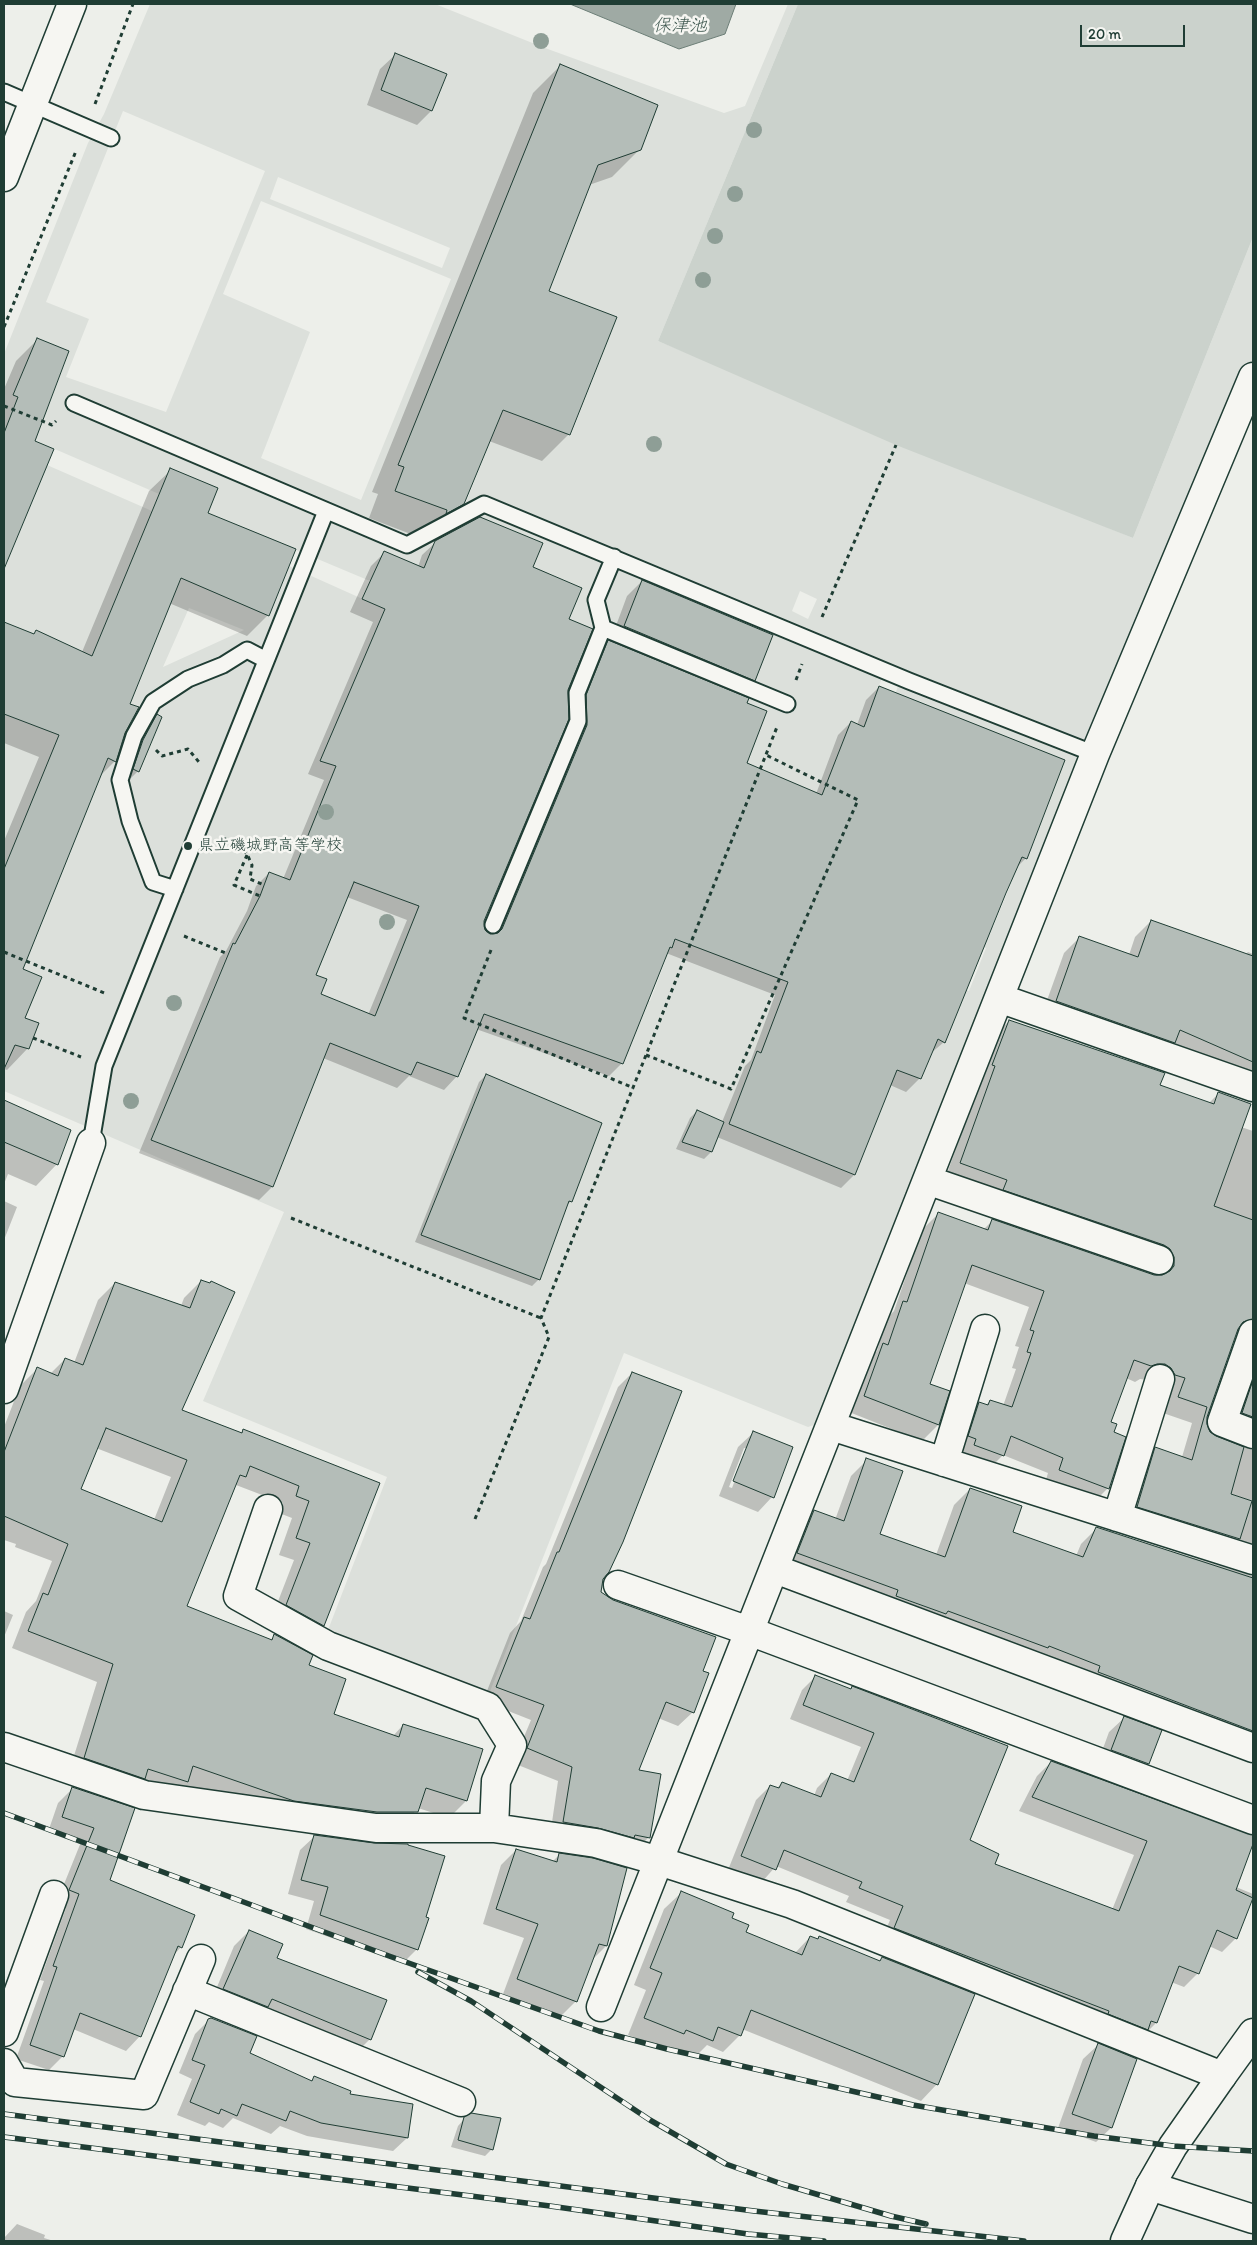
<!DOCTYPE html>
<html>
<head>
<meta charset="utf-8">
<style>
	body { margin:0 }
	#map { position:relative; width:1257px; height:2245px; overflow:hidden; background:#edefea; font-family:Itim,sans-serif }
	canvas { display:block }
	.frame { position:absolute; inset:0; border:5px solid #1f3d34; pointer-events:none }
	.scale { position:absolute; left:1080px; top:25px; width:105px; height:22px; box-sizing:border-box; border:2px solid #1f3d34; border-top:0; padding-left:6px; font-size:15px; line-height:18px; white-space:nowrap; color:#1f3d34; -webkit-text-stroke:4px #f6f6f2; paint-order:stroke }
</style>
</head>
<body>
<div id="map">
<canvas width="1257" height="2245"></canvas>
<div class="frame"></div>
<div class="scale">20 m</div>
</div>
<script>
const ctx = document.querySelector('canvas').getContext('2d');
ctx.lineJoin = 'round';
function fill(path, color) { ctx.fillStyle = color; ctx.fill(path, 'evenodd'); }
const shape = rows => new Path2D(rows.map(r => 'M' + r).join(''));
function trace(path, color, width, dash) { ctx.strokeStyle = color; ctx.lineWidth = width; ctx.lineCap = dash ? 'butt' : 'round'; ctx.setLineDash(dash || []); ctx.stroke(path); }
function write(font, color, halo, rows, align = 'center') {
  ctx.font = font + ' Itim,"Klee One",sans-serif'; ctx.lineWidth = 5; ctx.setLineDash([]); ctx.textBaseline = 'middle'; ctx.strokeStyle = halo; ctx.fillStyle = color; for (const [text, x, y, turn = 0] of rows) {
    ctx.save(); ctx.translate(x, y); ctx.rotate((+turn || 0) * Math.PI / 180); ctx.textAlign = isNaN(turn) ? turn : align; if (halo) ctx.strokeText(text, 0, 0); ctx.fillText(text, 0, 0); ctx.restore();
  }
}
const built = shape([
	[150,4,435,4,545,48,724,113,745,106,788,4,798,4,658,341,1133,538,1253,237,1253,364,819,1423,808,1427,624,1353,489,1694,328,1630,387,1477,203,1401,284,1212,4,1091,4,931,33,942,108,758,140,772,162,717,130,704,199,533,269,615,289,566,385,609,321,760,336,766,329,783,361,794,487,680,543,543,495,523,437,574,503,410,571,435,617,317,549,291,600,161,561,65,395,491,433,505,457,487,424,568,370,581,208,513,170,469,159,494,6,428,4,433,4,354,88,143,104,114],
	[395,53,447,75,432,111,381,91],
	[123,111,265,171,166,412,66,377,89,319,46,302],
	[278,177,450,248,442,268,270,199],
	[261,201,451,279,361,500,261,458,310,332,223,294],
	[37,338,69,352,48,407,13,395],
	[548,573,582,588,571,613],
	[643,577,734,616,723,645,631,608],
	[800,591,817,599,808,619,792,611],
	[189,608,244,630,163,667],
	[881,680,898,686,885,725,867,719],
	[851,721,880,733,835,762],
	[871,797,1048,803,1048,804,1027,859],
	[563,818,700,876,672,948],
	[864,820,1012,881,993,927,844,866],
	[311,828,366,851,323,957,269,934,264,885,269,872,290,880],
	[412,864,398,898,377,890],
	[836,884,986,948,969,991,816,931],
	[232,943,327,979,321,994,345,1005,273,1187,151,1140],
	[514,948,665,959,666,959,650,1001],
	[506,966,640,1021,623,1064,486,1015],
	[787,980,960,1007,945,1042],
	[785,989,934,1049,921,1079,773,1021],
	[377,1010,429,1031,411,1075,360,1054],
	[435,1032,471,1046,459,1077,422,1064],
	[757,1052,884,1103,855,1175,729,1124],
	[486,1074,602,1123,590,1155,472,1107],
	[697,1110,724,1122,712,1152,683,1141],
	[469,1115,586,1163,572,1202,452,1155],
	[448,1166,565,1211,540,1280,421,1235],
	[47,465,152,511,79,688,4,659,4,641,10,643,17,627,4,622,4,570],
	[74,700,4,869,4,714,41,728]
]);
const green = shape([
	[798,4,1253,4,1253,237,1133,538,896,445,658,341]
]);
const water = shape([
	[570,4,736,4,725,34,679,49,570,4]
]);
const shadow = shape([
	[395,55,431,111,417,125,367,105,380,69],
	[560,66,640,149,612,177,589,185,547,291,569,434,542,461,489,441,463,503,436,531,421,538,369,518,378,494,372,492,533,93],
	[37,340,34,441,52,450,4,567,4,389,16,361],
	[171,470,206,514,268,615,247,636,169,603,128,704,124,732,115,761,99,777,21,970,24,1019,28,1048,7,1070,4,1069,4,841,39,757,4,743,4,624,82,652,149,491],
	[436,542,531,568,567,620,567,690,483,921,484,931,490,935,492,935,574,739,574,709,595,655,610,642,627,596,642,581,754,680,739,696,745,763,816,794,838,735,851,722,857,725,866,700,879,687,1026,858,1015,869,944,1042,930,1054,919,1079,906,1092,890,1085,854,1175,841,1188,717,1137,711,1152,704,1159,676,1149,690,1118,697,1111,722,1122,745,1066,751,1060,775,995,666,953,622,1063,609,1076,476,1029,457,1076,444,1090,409,1076,397,1088,323,1058,272,1187,259,1200,139,1153,220,957,226,951,247,911,256,886,269,873,283,879,324,780,308,774,373,622,350,612,371,566,384,553,418,567,422,555],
	[347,897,407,920,368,1015,319,995,315,975],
	[157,716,138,771,131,778,127,777,136,748,150,723],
	[1151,921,1245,955,1248,952,1253,954,1253,1087,1041,1017,1064,953,1080,937,1129,955,1135,937],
	[1009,1021,1159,1086,1208,1104,1219,1093,1250,1103,1241,1127,1253,1131,1253,1449,1250,1440,1227,1429,1242,1335,1235,1334,1206,1417,1205,1424,1209,1432,1216,1438,1253,1450,1253,1754,782,1569,798,1528,814,1512,835,1520,851,1476,867,1460,878,1535,936,1555,954,1505,970,1489,1011,1533,1076,1556,1081,1544,1097,1528,1253,1576,1253,1573,1122,1522,1140,1464,1156,1448,1182,1457,1192,1423,1163,1413,1170,1394,1159,1390,1149,1380,1140,1379,1135,1382,1126,1378,1109,1423,1112,1433,1108,1488,1092,1504,1044,1486,1048,1473,1003,1455,987,1471,959,1461,963,1419,979,1403,986,1405,990,1401,1003,1406,1016,1369,1012,1368,1019,1347,1015,1346,1029,1307,964,1283,928,1385,948,1392,938,1425,922,1441,849,1412,867,1360,877,1351,887,1318,894,1311,922,1230,938,1214,983,1230,993,1220,1159,1276,1159,1273,945,1179,980,1082,993,1037],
	[486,1075,571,1201,566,1206,539,1279,532,1286,415,1242,479,1082],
	[4,1102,70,1130,57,1164,36,1186,8,1174,4,1184],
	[4,1201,17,1207,4,1240],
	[201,1281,181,1411,240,1434,243,1431,378,1484,323,1625,306,1642,270,1622,294,1560,279,1555,292,1518,279,1513,283,1503,236,1485,186,1607,270,1640,275,1636,307,1666,333,1715,393,1736,403,1725,481,1750,466,1801,449,1818,418,1808,400,1829,277,1817,183,1785,170,1799,68,1775,97,1682,12,1648,26,1612,36,1601,52,1561,15,1547,16,1544,4,1540,4,1427,20,1386,37,1369,50,1374,65,1359,74,1363,98,1300,115,1283,181,1306,184,1298],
	[96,1448,171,1477,154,1520,79,1490],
	[632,1373,600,1592,701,1671,693,1712,678,1726,658,1718,637,1771,649,1837,635,1851,550,1836,558,1781,513,1763,531,1720,483,1701,510,1633,521,1621,543,1567,546,1564,618,1387],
	[753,1433,772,1497,758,1512,719,1496,738,1447],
	[744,1448,747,1448,732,1488,729,1487],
	[4,1611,13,1615,4,1637],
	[816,1676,850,1690,969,1841,993,1864,1112,1910,1134,1855,1019,1811,1037,1776,1051,1762,1247,1836,1253,1836,1236,1887,1253,1894,1236,1938,1222,1952,1209,1946,1198,1973,1184,1987,1171,1982,1156,2023,1142,2037,881,1942,890,1920,846,1902,849,1896,776,1866,761,1883,728,1870,756,1800,770,1786,776,1789,782,1783,814,1796,817,1788,831,1774,847,1781,861,1747,790,1719,802,1690],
	[1124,1718,1160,1731,1148,1764,1133,1778,1097,1765,1109,1732],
	[72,1789,133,1809,109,1881,181,1947,173,1956,140,2036,126,2051,73,2029,63,2056,49,2070,16,2059,44,1981,40,1980,66,1908,56,1904,81,1842,48,1832,58,1803],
	[315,1836,374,1845,425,1918,417,1949,403,1963,306,1929,314,1901,288,1894,300,1850],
	[516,1850,552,1862,559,1855,606,1946,591,1961,576,2001,561,2016,503,1994,524,1938,483,1924,501,1865],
	[681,1893,730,1918,744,1932,795,1953,810,1937,817,1940,819,1938,879,1962,883,1958,937,2084,921,2101,742,2029,740,2035,723,2052,707,2045,695,2057,670,2047,666,2050,628,2035,646,1990,634,1985,664,1909],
	[249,1931,276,1958,370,2039,355,2054,210,2004,234,1946],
	[209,2020,249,2053,310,2082,314,2078,349,2095,407,2138,393,2151,307,2136,280,2126,271,2134,233,2118,223,2128,209,2122,205,2126,177,2115,192,2079,179,2073,195,2034],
	[1098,2045,1111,2128,1096,2142,1058,2128,1083,2059],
	[465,2118,492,2149,485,2156,451,2147,458,2126],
	[17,2224,45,2235,44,2238,54,2241,4,2241,4,2238]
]);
const building = shape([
	[395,53,447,74,432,111,381,90,395,53],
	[560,64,658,105,641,150,598,165,549,291,617,317,570,435,503,410,464,504,446,514,447,510,395,491,404,467,398,465,560,64],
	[37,338,69,351,35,441,54,449,4,569,4,433,18,397,13,395,37,338],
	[170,468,218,488,208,513,296,549,269,616,181,578,130,704,139,707,125,733,116,762,108,758,23,969,42,977,25,1018,39,1023,29,1049,15,1045,4,1069,4,869,59,735,4,714,4,622,34,634,36,630,92,656,170,468],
	[480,517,543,543,533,567,582,588,569,619,593,629,568,690,569,719,484,921,485,930,490,934,498,933,502,929,587,725,586,695,608,640,749,698,747,703,767,711,747,763,822,795,851,721,864,727,879,686,1065,760,1027,859,1022,857,1006,893,945,1043,938,1039,921,1079,897,1070,855,1175,729,1124,757,1051,761,1053,788,982,675,939,672,948,670,947,623,1064,484,1014,458,1077,417,1062,411,1075,330,1043,273,1187,151,1140,233,943,235,944,260,896,269,872,290,880,336,766,320,761,385,609,362,599,384,551,424,568,435,541,480,517],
	[354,882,419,906,375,1016,321,994,327,979,316,975,354,882],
	[642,580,773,635,755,681,624,626,642,580],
	[157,714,162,717,139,772,133,769,143,740,157,714],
	[1151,920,1253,956,1253,1062,1180,1030,1175,1043,1056,1001,1079,936,1138,957,1151,920],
	[1009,1020,1165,1073,1160,1085,1214,1104,1218,1092,1251,1104,1214,1206,1253,1220,1253,1319,1243,1322,1238,1329,1207,1417,1207,1424,1210,1432,1216,1436,1244,1447,1231,1494,1252,1501,1240,1539,1137,1507,1155,1447,1192,1460,1207,1407,1178,1397,1185,1378,1175,1375,1171,1368,1165,1364,1157,1364,1151,1366,1134,1360,1111,1422,1117,1424,1114,1432,1126,1437,1109,1489,1059,1470,1063,1458,1011,1436,1004,1456,974,1445,976,1439,968,1436,979,1402,988,1405,990,1400,1012,1407,1031,1353,1027,1352,1034,1331,1030,1330,1044,1291,972,1265,930,1384,950,1391,939,1425,864,1396,883,1343,888,1345,903,1301,907,1302,938,1212,988,1230,992,1219,1154,1275,1162,1275,1170,1271,1174,1266,1174,1257,1170,1249,1164,1245,1003,1190,1007,1180,960,1163,995,1066,992,1065,1009,1020],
	[486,1074,602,1123,572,1202,569,1201,540,1280,421,1235,486,1074],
	[4,1100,71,1130,58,1165,4,1142,4,1100],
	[697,1110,724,1122,712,1152,682,1142,697,1110],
	[201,1280,210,1283,211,1281,235,1292,182,1410,242,1433,243,1429,380,1483,324,1626,286,1605,310,1543,296,1538,309,1501,296,1496,299,1486,250,1466,246,1477,240,1475,187,1606,272,1640,274,1634,313,1655,309,1665,346,1679,334,1714,399,1737,403,1724,483,1749,467,1801,426,1788,418,1812,377,1812,294,1801,193,1766,188,1782,148,1769,145,1779,84,1758,113,1664,28,1631,43,1593,48,1595,68,1544,4,1516,4,1452,37,1367,58,1376,65,1358,83,1365,115,1282,190,1308,201,1280],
	[106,1428,187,1460,162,1522,81,1489,106,1428],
	[632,1372,682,1391,623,1542,609,1572,603,1579,601,1592,613,1600,716,1637,703,1671,709,1673,694,1713,666,1702,639,1770,661,1774,650,1838,635,1835,634,1838,598,1828,563,1822,572,1767,527,1748,544,1705,496,1687,524,1617,530,1619,557,1552,559,1552,632,1372],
	[1253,1380,1253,1417,1242,1413,1253,1380],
	[753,1431,793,1447,774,1498,733,1481,753,1431],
	[866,1458,903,1471,880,1534,945,1557,970,1488,1022,1506,1013,1532,1083,1557,1096,1527,1253,1578,1253,1731,1098,1672,1100,1666,1049,1646,1048,1648,948,1611,946,1614,896,1596,898,1590,797,1553,814,1510,844,1521,866,1458],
	[815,1675,851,1689,852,1686,1008,1746,970,1840,999,1854,995,1864,1119,1911,1147,1841,1032,1797,1051,1761,1253,1835,1253,1844,1236,1890,1253,1898,1237,1939,1217,1930,1199,1974,1179,1966,1157,2023,1151,2021,1148,2030,1108,2014,1109,2011,894,1928,903,1906,859,1888,862,1882,784,1850,776,1870,741,1856,770,1785,779,1788,782,1782,821,1797,831,1773,854,1782,874,1733,803,1705,815,1675],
	[1124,1716,1162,1730,1149,1764,1111,1750,1124,1716],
	[72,1787,135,1808,110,1880,195,1915,182,1948,178,1946,141,2037,80,2013,64,2057,30,2045,57,1967,53,1966,79,1894,69,1890,94,1828,62,1817,72,1787],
	[314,1835,374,1843,408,1844,408,1845,445,1856,426,1917,429,1918,418,1950,320,1915,328,1887,301,1880,314,1835],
	[516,1849,557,1862,559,1853,593,1858,627,1868,607,1946,599,1944,577,2002,517,1979,538,1924,496,1909,516,1849],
	[681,1891,734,1913,732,1918,749,1925,746,1932,802,1955,810,1936,818,1939,819,1936,880,1961,882,1957,975,1994,938,2085,751,2010,741,2036,718,2027,713,2041,686,2030,684,2034,644,2018,662,1973,650,1968,681,1891],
	[249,1930,283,1944,277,1958,387,2000,371,2040,272,1999,268,2007,223,1989,249,1930],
	[211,2018,257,2036,250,2053,312,2081,314,2076,351,2091,350,2094,413,2104,408,2138,321,2123,290,2111,286,2121,242,2104,237,2116,221,2109,219,2114,190,2102,205,2065,192,2060,208,2019,211,2018],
	[1098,2043,1137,2059,1112,2128,1072,2114,1098,2043],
	[471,2113,501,2118,493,2150,458,2140,464,2117,471,2113]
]);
const path = shape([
	[95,104,133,4],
	[4,327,76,151],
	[4,406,52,425,56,421],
	[822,617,896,445],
	[796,680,802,664],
	[156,750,162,756,188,749,199,762],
	[223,838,238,845,247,854,252,865,250,879,264,885],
	[247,855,234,885,260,896],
	[184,936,228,954],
	[491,950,464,1018,634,1088],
	[4,952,107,994],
	[33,1038,81,1057],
	[646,1055,731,1089,858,800,766,755],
	[291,1218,541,1318],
	[475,1519,549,1337,541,1318,777,727]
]);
const service = shape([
	[4,92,111,138],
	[74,403,407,545,484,504,909,681,1095,754],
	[603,628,787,704],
	[175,889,153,882,130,821,120,780,134,736,153,702,188,679,223,665,247,650,266,660],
	[493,925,578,721,577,693,603,628,596,600,614,557],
	[91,1143,104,1066,326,511]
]);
const minor = shape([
	[999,998,1253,1087],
	[927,1180,1159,1260],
	[1253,1334,1222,1422,1253,1434],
	[4,1389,91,1143],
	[831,1426,1253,1560],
	[944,1462,985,1329],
	[268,1509,238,1596,328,1646,488,1707,512,1745,496,1781,494,1828],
	[1117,1517,1160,1379],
	[775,1569,1253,1748],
	[618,1585,749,1631,1253,1820],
	[4,1747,144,1795,376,1828,494,1828,596,1843,659,1861,792,1904,1222,2076,1253,2033],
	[187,1991,461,2102],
	[601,2007,1095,754,1253,377],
	[4,2032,54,1895],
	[4,2063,15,2082,144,2095,201,1959],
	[1150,2186,1253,2219]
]);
const tertiary = shape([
	[1125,2241,1150,2186,1173,2146,1222,2076]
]);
const primary = shape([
	[4,177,72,4]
]);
const rail = shape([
	[4,1813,389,1956,599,2031,667,2049,913,2105,1094,2136,1173,2146,1253,2151],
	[418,1972,471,2001,650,2120,726,2164,782,2184,891,2216,926,2224],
	[4,2114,754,2211,1024,2241],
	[4,2137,550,2206,748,2234,824,2241]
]);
const trees = [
	[541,41],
	[754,130],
	[735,194],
	[715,236],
	[703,280],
	[654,444],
	[326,812],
	[387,922],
	[174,1003],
	[131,1101]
];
const markers = [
	[188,846,5,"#1f3d34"]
];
const poiNames = [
	["県立磯城野高等学校",198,846]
];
const waterNames = [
	["保津池",680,26]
];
fill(built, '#dce0db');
fill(green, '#cbd2cc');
fill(water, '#9faaa4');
trace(water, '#6c7e77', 1);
fill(shadow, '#0003');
fill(building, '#b4bdb8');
trace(building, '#1f3d34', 1);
trace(service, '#1f3d34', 19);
trace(minor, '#1f3d34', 31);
trace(tertiary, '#1f3d34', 31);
trace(primary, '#1f3d34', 31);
trace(path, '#1f3d34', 3, [4, 4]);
trace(service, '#f6f6f2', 15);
trace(minor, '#f6f6f2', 28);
trace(tertiary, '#f6f6f2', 28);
trace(primary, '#f6f6f2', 28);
trace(rail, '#1f3d34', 5.5);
trace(rail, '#f6f6f2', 4, [11]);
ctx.fillStyle = '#8e9e96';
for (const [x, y] of trees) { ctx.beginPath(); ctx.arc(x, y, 8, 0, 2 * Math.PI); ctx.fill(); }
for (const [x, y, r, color] of markers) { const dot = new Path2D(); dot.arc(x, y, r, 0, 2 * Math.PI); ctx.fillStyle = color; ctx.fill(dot); trace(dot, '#f6f6f2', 2); }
write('16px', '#1f3d34', '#f6f6f2', poiNames, 'left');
write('italic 18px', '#3f5850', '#f6f6f2', waterNames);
</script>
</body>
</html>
